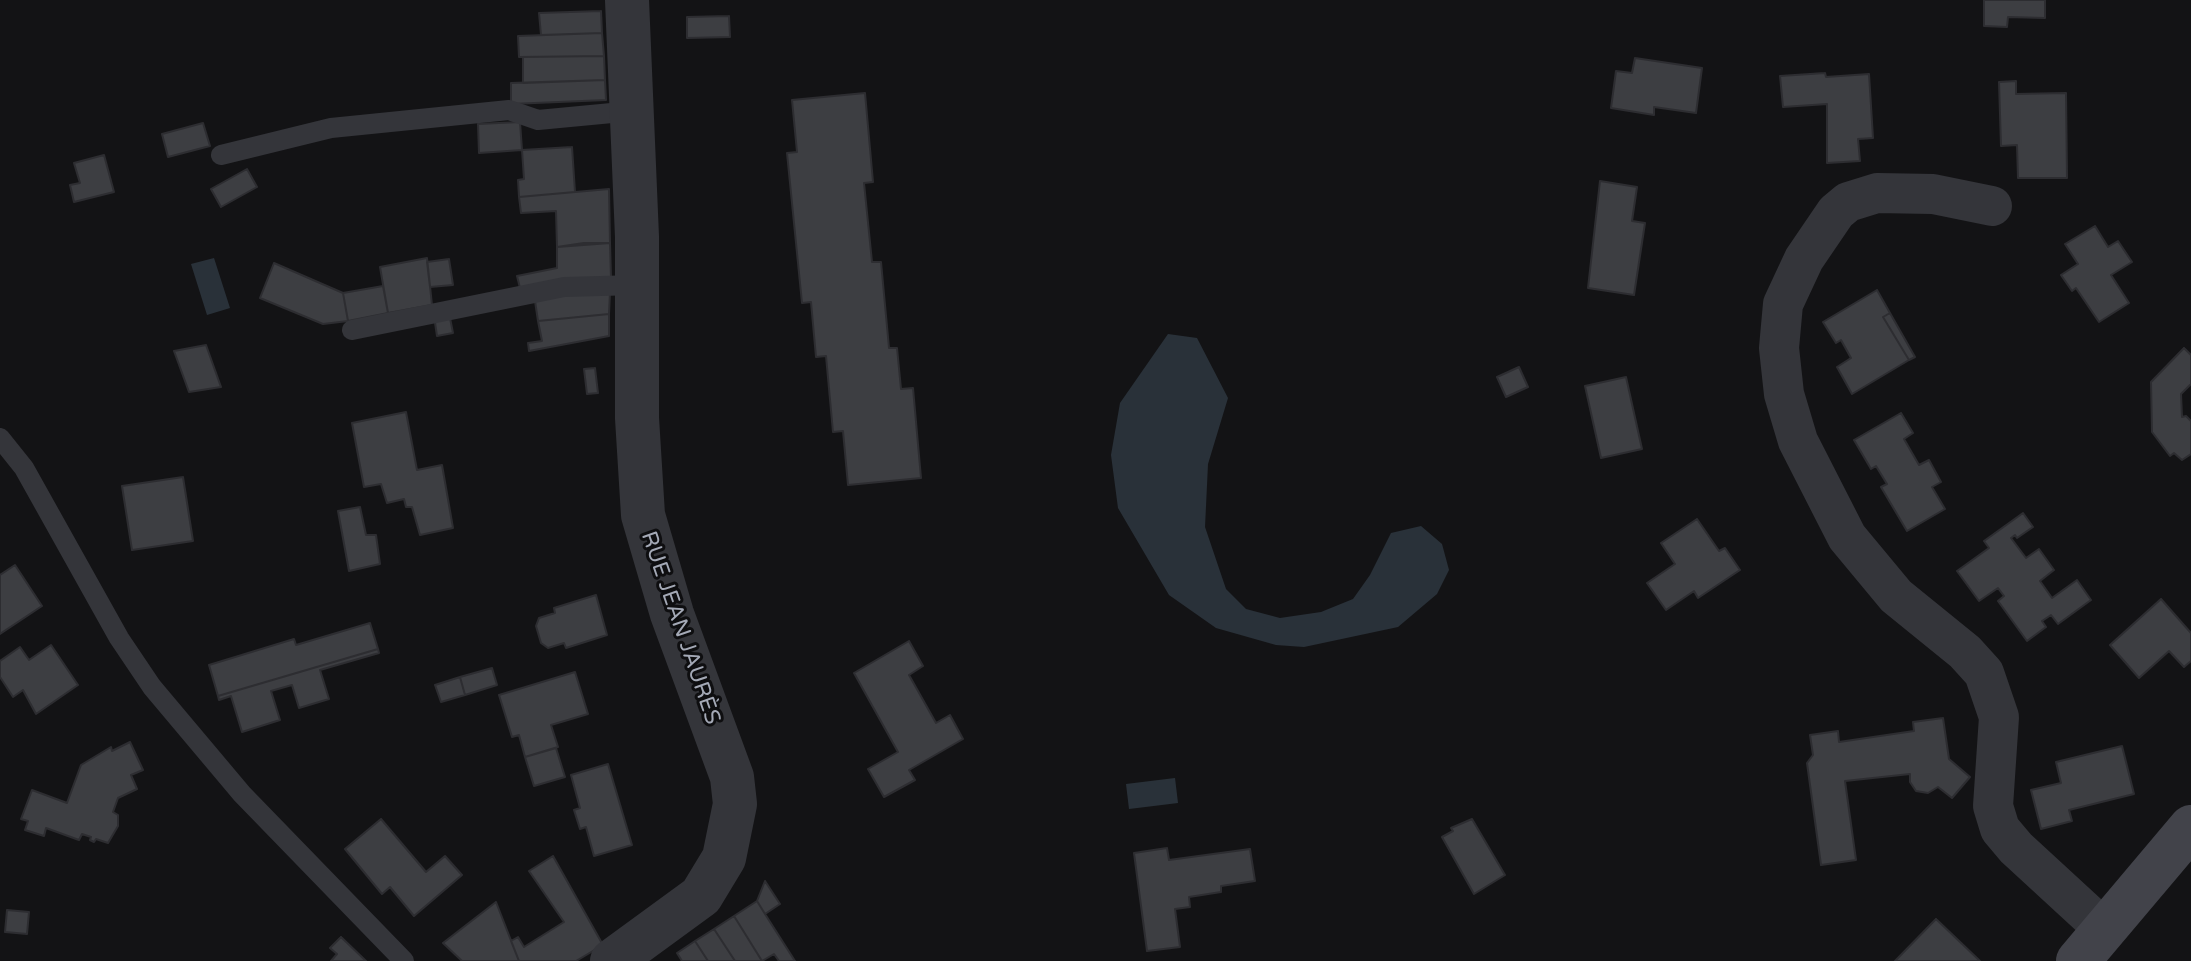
<!DOCTYPE html>
<html>
<head>
<meta charset="utf-8">
<style>
	body { margin:0 }
	canvas { display:block; background:#131315 }
</style>
</head>
<body>
<canvas width="2191" height="961"></canvas>
<script>
const ctx = document.querySelector('canvas').getContext('2d');
ctx.lineJoin = 'round';
function fill(path, color) { ctx.fillStyle = color; ctx.fill(path, 'evenodd'); }
const shape = rows => new Path2D(rows.map(r => 'M' + r).join(''));
function trace(path, color, width, dash) { ctx.strokeStyle = color; ctx.lineWidth = width; ctx.lineCap = dash ? 'butt' : 'round'; ctx.setLineDash(dash || []); ctx.stroke(path); }
function write(font, color, halo, rows, align = 'center') {
  ctx.font = font + ' "Varela Round",sans-serif'; ctx.lineWidth = 6; ctx.setLineDash([]); ctx.textBaseline = 'middle'; ctx.strokeStyle = halo; ctx.fillStyle = color; for (const [text, x, y, turn = 0] of rows) {
    ctx.save(); ctx.translate(x, y); ctx.rotate((+turn || 0) * Math.PI / 180); ctx.textAlign = isNaN(turn) ? turn : align; if (halo) ctx.strokeText(text, 0, 0); ctx.fillText(text, 0, 0); ctx.restore();
  }
}
const water = shape([
	[214,258,230,308,207,315,191,264],
	[1168,334,1197,338,1228,398,1208,464,1205,527,1226,589,1246,609,1280,618,1321,612,1353,599,1370,575,1391,533,1421,526,1442,544,1449,570,1437,594,1398,627,1304,647,1276,645,1216,628,1169,595,1118,508,1111,455,1120,403],
	[1175,778,1178,803,1129,809,1126,784]
]);
const building = shape([
	[1984,0,2045,0,2045,18,2008,17,2007,27,1984,26,1984,0],
	[601,11,602,33,541,35,539,13,601,11],
	[729,16,730,37,687,38,687,17,729,16],
	[602,33,604,56,519,57,518,36,602,33],
	[604,56,605,80,523,83,523,57,604,56],
	[1635,58,1702,68,1696,113,1654,107,1654,115,1611,108,1616,71,1632,73,1635,58],
	[1825,73,1826,77,1869,74,1873,138,1858,139,1860,161,1827,163,1827,104,1783,107,1780,76,1825,73],
	[605,80,606,100,511,104,511,83,605,80],
	[2016,81,2016,94,2066,93,2067,178,2018,178,2017,145,2001,146,1999,82,2016,81],
	[865,93,873,182,864,183,872,262,881,262,889,348,897,348,901,389,913,388,921,478,848,485,843,431,833,432,826,356,816,357,811,302,802,303,787,153,797,152,792,100,865,93],
	[520,122,522,150,479,153,478,124,520,122],
	[203,123,210,146,168,157,162,134,203,123],
	[572,147,575,192,519,197,518,180,524,179,522,150,572,147],
	[104,155,114,192,74,202,70,185,80,183,74,163,104,155],
	[247,169,257,187,221,207,211,189,247,169],
	[1600,181,1637,187,1632,221,1645,223,1634,295,1588,288,1600,181],
	[609,189,610,243,557,247,556,211,521,213,519,197,609,189],
	[2095,226,2108,247,2118,241,2132,262,2111,275,2129,303,2099,322,2076,288,2072,291,2061,275,2078,264,2065,244,2095,226],
	[584,243,610,243,611,278,520,288,517,276,557,268,557,247,584,243],
	[427,258,432,305,388,313,380,267,427,258],
	[449,259,453,285,430,287,427,262,449,259],
	[274,263,343,293,348,321,323,324,260,298,274,263],
	[383,286,388,313,348,321,343,293,383,286],
	[1877,290,1890,313,1883,317,1909,360,1852,394,1837,367,1851,358,1841,340,1836,343,1823,322,1877,290],
	[563,292,610,292,609,314,538,321,535,301,563,292],
	[449,313,453,333,437,336,434,316,449,313],
	[1890,313,1915,357,1909,360,1883,317,1890,313],
	[609,314,609,336,529,351,528,343,542,341,538,321,609,314],
	[206,345,221,387,189,392,174,351,206,345],
	[2184,348,2191,355,2191,384,2181,394,2182,417,2186,416,2191,421,2191,454,2182,460,2174,453,2170,456,2152,432,2151,382,2184,348],
	[1519,367,1528,387,1506,397,1497,377,1519,367],
	[595,368,598,393,587,394,584,369,595,368],
	[1626,377,1642,449,1601,458,1585,386,1626,377],
	[406,412,417,470,442,465,453,528,420,535,412,507,406,507,404,499,387,503,381,484,364,487,352,423,406,412],
	[1901,413,1913,433,1904,439,1919,465,1929,460,1941,482,1932,487,1945,509,1907,531,1881,487,1887,484,1876,466,1871,469,1854,440,1901,413],
	[183,477,193,541,132,550,122,486,183,477],
	[360,507,366,535,376,535,380,564,349,571,338,511,360,507],
	[2023,513,2033,527,2017,538,2015,535,2011,538,2026,558,2039,549,2054,570,2040,581,2052,598,2077,580,2091,600,2058,624,2051,615,2042,621,2046,627,2027,641,1998,601,2004,596,1998,588,1979,601,1957,571,1989,548,1984,541,2023,513],
	[1697,519,1719,551,1725,548,1740,570,1698,598,1694,591,1666,610,1647,583,1675,564,1661,543,1697,519],
	[15,565,42,606,0,634,0,575,15,565],
	[596,595,607,635,566,648,564,643,548,648,541,643,536,626,539,618,555,613,554,608,596,595],
	[2161,599,2191,633,2191,661,2184,667,2169,651,2139,678,2110,645,2161,599],
	[370,623,378,649,218,696,209,665,294,639,296,645,370,623],
	[909,641,923,666,909,675,936,723,950,715,963,739,909,770,915,780,884,797,868,769,898,752,854,673,909,641],
	[51,645,78,685,36,714,23,690,13,697,0,677,0,661,20,647,29,660,51,645],
	[378,649,379,653,320,670,329,699,299,708,292,685,271,691,280,720,242,732,231,696,219,700,218,696,378,649],
	[492,668,497,685,465,695,460,677,492,668],
	[575,672,588,714,551,725,558,747,525,757,519,735,512,737,499,695,575,672],
	[460,677,465,695,441,702,435,685,460,677],
	[1943,718,1949,759,1970,777,1952,798,1938,787,1928,793,1916,791,1910,782,1910,774,1845,781,1856,860,1821,865,1807,763,1813,755,1810,735,1838,731,1839,742,1914,731,1913,722,1943,718],
	[130,742,143,770,131,775,137,789,118,798,113,812,118,815,118,826,108,843,96,839,94,842,90,840,91,837,82,834,79,840,46,828,44,836,25,830,28,821,21,819,32,790,67,803,81,765,111,747,112,751,130,742],
	[2122,746,2134,794,2069,810,2072,821,2041,829,2031,790,2061,783,2056,762,2122,746],
	[556,748,565,777,534,786,525,757,556,748],
	[608,764,632,845,594,856,586,827,580,829,574,810,580,808,571,775,608,764],
	[381,819,426,872,445,856,462,875,414,916,390,887,382,894,345,849,381,819],
	[1472,819,1505,875,1474,894,1442,837,1453,831,1451,828,1472,819],
	[1167,848,1169,860,1250,849,1255,881,1221,886,1221,892,1189,897,1190,907,1175,909,1180,947,1147,951,1134,853,1167,848],
	[553,856,603,945,576,961,519,961,511,941,518,937,524,947,564,922,529,871,553,856],
	[765,881,780,904,765,914,757,901,765,881],
	[757,901,765,914,795,961,779,961,774,954,762,961,734,916,757,901],
	[496,902,519,961,462,961,443,943,496,902],
	[7,910,29,912,27,934,5,932,7,910],
	[734,916,762,961,735,961,714,929,734,916],
	[1936,919,1980,961,1895,961,1936,919],
	[714,929,735,961,708,961,695,941,714,929],
	[341,937,366,961,331,961,337,954,330,948,341,937],
	[695,941,708,961,682,961,677,953,695,941]
]);
const service = shape([
	[221,155,331,128,509,110,538,120,633,111],
	[352,330,564,287,637,285],
	[0,438,24,468,119,638,152,687,242,794,404,961]
]);
const minor = shape([
	[1992,206,1933,194,1877,193,1848,202,1836,212,1804,259,1783,304,1779,348,1784,394,1798,441,1847,537,1896,596,1965,652,1984,673,1999,717,1993,806,2000,829,2016,848,2104,929]
]);
const tertiary = shape([
	[612,961,701,896,724,858,735,804,732,777,672,614,643,515,637,418,637,237,627,0]
]);
const secondary = shape([
	[2078,961,2191,827]
]);
const streetNames = [
	["RUE JEAN JAURÈS",680,628,71]
];
fill(water, '#293139');
fill(building, '#3d3e42');
trace(building, '#2d2d31', 2);
trace(service, '#34353a', 20);
trace(minor, '#34353a', 40);
trace(tertiary, '#34353a', 44);
trace(secondary, '#42434a', 44);
write('22px', '#a4a9b6', '#0e0e10', streetNames);
</script>
</body>
</html>
